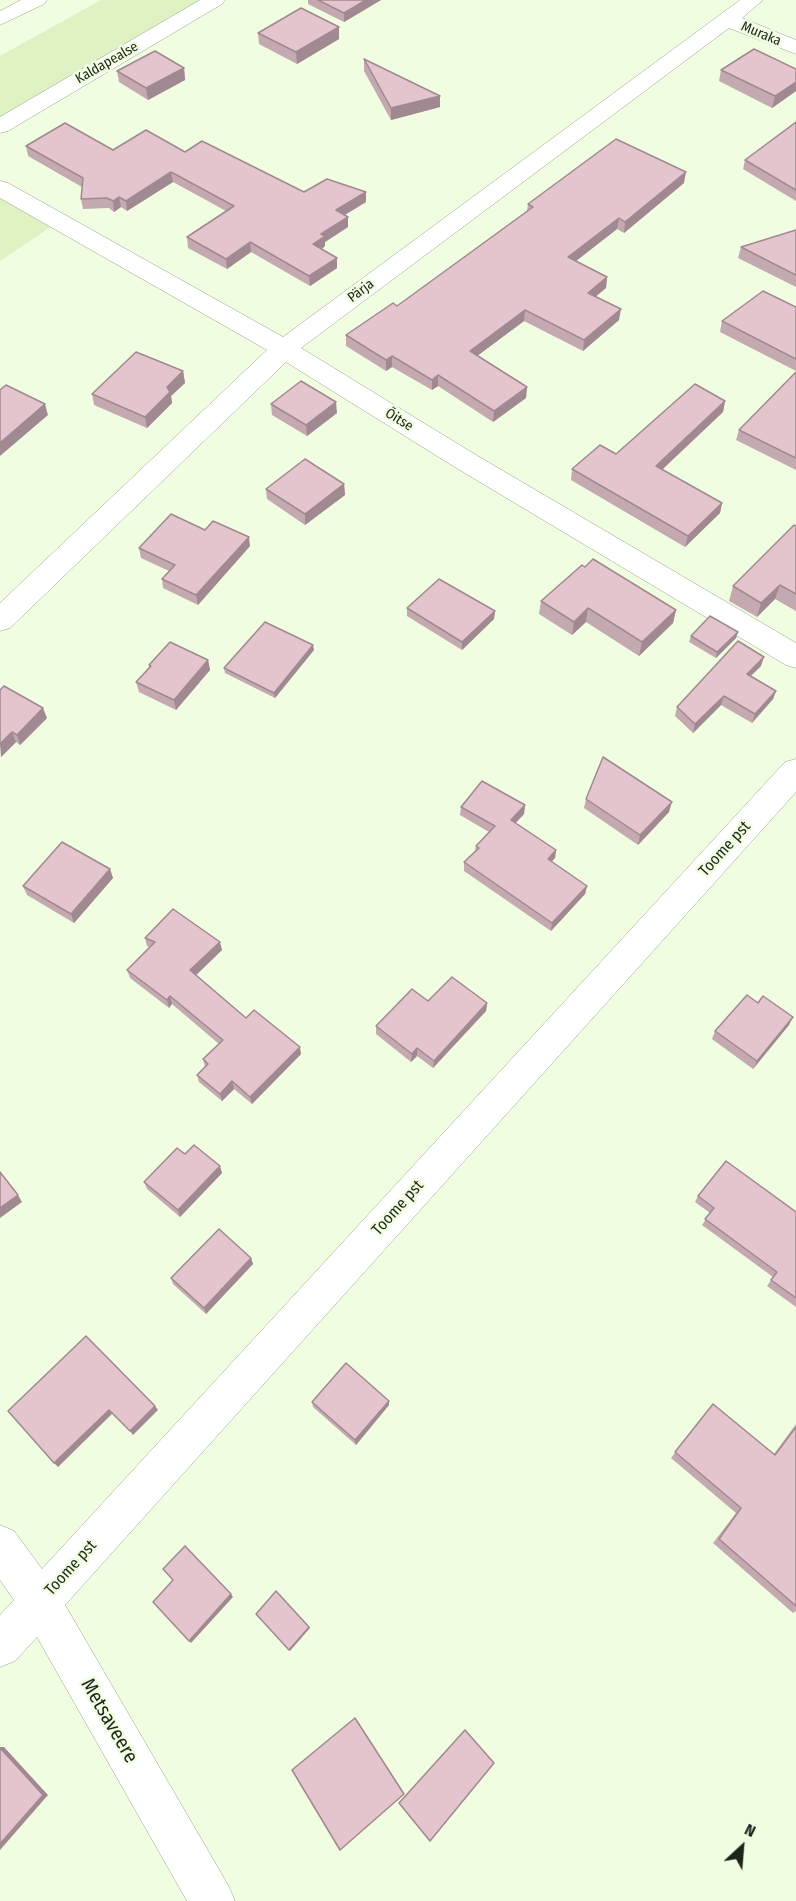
<!DOCTYPE html>
<html>
<head>
<meta charset="utf-8">
<style>
	body { margin:0 }
	#map { position:relative; width:796px; height:1901px; overflow:hidden; background:#f0fde1; font-family:"Fira Sans Condensed",sans-serif }
	canvas { display:block }
	.north { position:absolute; left:712px; top:1817px; width:60px; height:60px; -webkit-text-stroke:4px #f0fde1; paint-order:stroke; rotate:26deg; font-size:16px; font-weight:700; line-height:24px; text-align:center; color:#1f231a }
	.north::after { content:''; display:block; margin:auto; width:21px; height:27px; background:#1f231a; clip-path:polygon(50% 0,100% 100%,50% 72%,0 100%) }
</style>
</head>
<body>
<div id="map">
<canvas width="796" height="1901"></canvas>
<div class="north">N</div>
</div>
<script>
const ctx = document.querySelector('canvas').getContext('2d');
ctx.lineJoin = 'round';
function fill(path, color) { ctx.fillStyle = color; ctx.fill(path, 'evenodd'); }
const shape = rows => new Path2D(rows.map(r => 'M' + r).join(''));
function trace(path, color, width, dash) { ctx.strokeStyle = color; ctx.lineWidth = width; ctx.lineCap = dash ? 'butt' : 'round'; ctx.setLineDash(dash || []); ctx.stroke(path); }
function write(font, color, halo, rows, align = 'center') {
  ctx.font = font + ' "Fira Sans Condensed",sans-serif'; ctx.lineWidth = 5; ctx.setLineDash([]); ctx.textBaseline = 'middle'; ctx.strokeStyle = halo; ctx.fillStyle = color; for (const [text, x, y, turn = 0] of rows) {
    ctx.save(); ctx.translate(x, y); ctx.rotate((+turn || 0) * Math.PI / 180); ctx.textAlign = isNaN(turn) ? turn : align; if (halo) ctx.strokeText(text, 0, 0); ctx.fillText(text, 0, 0); ctx.restore();
  }
}
const green = shape([
	[101,0,207,0,0,121,0,56],
	[0,195,55,224,0,261]
]);
const minor = shape([
	[21,0,47,0,44,4,0,25,0,11,21,0],
	[200,0,225,0,222,4,8,131,0,133,0,117,200,0],
	[740,0,763,0,742,18,796,40,796,54,729,28,301,348,476,455,796,643,796,668,786,665,458,469,286,362,10,628,0,631,0,603,267,350,0,198,0,181,8,183,283,337,740,0],
	[796,759,796,792,65,1605,228,1885,235,1901,187,1901,37,1637,15,1661,0,1667,0,1615,14,1600,0,1580,0,1525,14,1531,42,1569,785,762,796,759]
]);
const wall = shape([
	[308,0,381,0,344,22,308,4],
	[339,27,339,39,297,64,259,44,258,33],
	[364,59,440,107,391,120,364,71],
	[184,68,185,80,148,100,119,82,117,71],
	[796,69,796,91,772,108,719,81,721,70],
	[796,122,796,201,743,169,745,160],
	[26,146,185,152,304,192,366,192,366,202,345,215,348,227,325,242,325,246,322,249,337,268,310,286,251,252,227,269,188,248,187,237,226,211,173,182,127,211,121,207,114,212,109,208,83,209,81,199,82,187,28,156],
	[684,183,624,233,617,229,576,261,607,277,606,288,595,296,619,320,583,351,524,321,477,356,527,387,526,398,493,422,438,386,432,390,392,367,386,371,346,346,346,335,397,306,527,211,528,204],
	[796,230,796,287,738,258,741,247],
	[796,307,796,371,720,332,722,321],
	[183,371,185,383,171,396,172,403,147,428,94,405,92,394],
	[796,372,796,470,736,440,739,430],
	[725,401,723,412,662,470,722,503,720,513,685,547,571,480,572,469,616,454],
	[271,404,337,413,307,436,272,415],
	[344,484,345,495,305,525,267,499,266,489],
	[796,526,796,611,775,599,757,617,729,601,733,586],
	[205,530,250,546,198,605,163,588,162,579,169,571,141,558,139,548],
	[541,601,676,610,673,623,639,656,586,622,572,635,539,614],
	[407,608,495,611,494,619,462,650,407,616],
	[738,632,736,638,716,658,689,642,691,636],
	[314,650,275,698,225,673,224,668],
	[208,660,210,670,176,710,139,692,136,682,149,667,149,665],
	[761,666,751,676,776,691,773,699,752,723,721,705,693,733,675,716,677,707],
	[0,690,47,718,20,745,16,742,1,757],
	[586,799,669,812,638,845,584,808],
	[525,805,524,814,516,823,556,850,555,858,551,862,587,886,585,894,551,931,464,871,464,862,475,851,476,846,489,832,460,815,461,807],
	[110,869,113,878,74,923,27,895,23,886],
	[145,938,222,950,196,975,246,1018,301,1054,252,1104,234,1089,222,1101,199,1082,197,1075,205,1067,203,1059,219,1044,172,1004,169,1008,130,978,127,970,149,947,147,946],
	[428,1001,487,1003,486,1011,433,1068,417,1056,411,1062,376,1034,376,1026],
	[789,1025,753,1069,712,1039,715,1031],
	[185,1154,222,1173,180,1217,147,1189,144,1182],
	[698,1196,796,1212,796,1307,767,1286,773,1277,702,1225,710,1213,695,1202],
	[251,1258,253,1264,206,1314,173,1284,171,1278],
	[389,1401,389,1405,356,1445,313,1407,312,1402],
	[713,1404,774,1454,796,1424,796,1611,793,1613,713,1543,736,1513,671,1458]
]);
const shadedWall = shape([
	[366,0,381,0,344,22,344,13],
	[339,27,339,39,297,64,296,52],
	[184,68,185,80,148,100,146,88],
	[796,82,796,91,772,108,775,96],
	[440,96,440,107,391,120,391,108],
	[171,172,173,182,127,211,126,201],
	[686,172,684,183,624,233,625,222],
	[366,192,366,202,336,220,336,210],
	[119,197,121,207,114,212,113,201],
	[348,217,348,227,325,242,325,246,314,254,313,244,321,234],
	[619,218,617,229,567,268,568,257],
	[250,242,251,252,227,269,226,259],
	[337,258,337,268,310,286,309,276],
	[607,277,606,288,587,304,588,293],
	[621,309,619,320,583,351,584,340],
	[525,310,524,321,469,362,470,351],
	[392,356,392,367,386,371,386,360],
	[183,371,185,383,171,396,172,403,147,428,145,417,167,387],
	[438,375,438,386,432,390,432,380],
	[527,387,526,398,493,422,494,411],
	[725,401,723,412,654,477,656,466],
	[336,402,337,413,307,436,306,425],
	[45,404,48,415,0,456,0,443],
	[344,484,345,495,305,525,305,514],
	[722,503,720,513,685,547,688,536],
	[249,537,250,546,198,605,196,595],
	[780,585,775,599,757,617,761,603],
	[588,608,586,622,572,635,574,622],
	[676,610,673,623,639,656,642,642],
	[495,611,494,619,462,650,462,642],
	[738,632,736,638,716,658,717,652],
	[313,645,314,650,275,698,274,693],
	[764,657,761,666,744,682,747,674],
	[208,660,210,670,176,710,174,700],
	[776,691,773,699,752,723,755,714],
	[724,696,721,705,693,733,695,724],
	[43,708,47,718,20,745,17,735],
	[12,732,16,742,1,757,0,744],
	[672,802,669,812,638,845,640,835],
	[525,805,524,814,510,828,511,820],
	[556,850,555,858,546,868,548,859],
	[110,869,113,878,74,923,71,914],
	[587,886,585,894,551,931,552,923],
	[220,942,222,950,192,979,190,970],
	[170,996,172,1004,169,1008,167,1000],
	[487,1003,486,1011,433,1068,434,1061],
	[793,1017,789,1025,753,1069,757,1061],
	[300,1047,301,1054,252,1104,250,1097],
	[417,1048,417,1056,411,1062,412,1054],
	[232,1081,234,1089,222,1101,220,1094],
	[220,1166,222,1173,180,1217,178,1210],
	[18,1195,22,1202,0,1218,0,1208],
	[251,1258,253,1264,206,1314,204,1308],
	[389,1401,389,1405,356,1445,355,1440],
	[155,1406,158,1410,133,1435,130,1431],
	[109,1410,112,1414,58,1467,54,1463],
	[231,1594,233,1597,191,1643,189,1641],
	[309,1627,310,1628,290,1651,289,1650],
	[0,1747,4,1747,48,1795,0,1850]
]);
const building = shape([
	[318,0,366,0,344,13,318,0],
	[301,8,339,27,296,52,258,33,301,8],
	[754,49,796,69,796,82,775,96,721,70,754,49],
	[155,51,184,68,146,88,117,71,155,51],
	[364,59,440,96,391,108,364,59],
	[796,122,796,190,745,160,796,122],
	[65,123,113,150,146,130,185,152,202,141,304,192,327,179,366,192,336,210,348,217,321,234,325,236,313,244,337,258,309,276,250,242,226,259,187,237,234,206,171,172,126,201,119,197,113,201,107,198,81,199,83,178,26,146,65,123],
	[616,139,686,172,625,222,619,218,568,257,607,277,588,293,621,309,584,340,525,310,470,351,527,387,494,411,438,375,432,380,392,356,386,360,346,335,393,303,397,306,533,207,528,204,616,139],
	[796,230,796,275,741,247,796,230],
	[763,291,796,307,796,359,722,321,763,291],
	[136,352,183,371,167,387,170,392,145,417,92,394,136,352],
	[796,372,796,458,739,430,796,372],
	[301,381,336,402,306,425,271,404,301,381],
	[695,384,725,401,656,466,722,503,688,536,572,469,600,445,616,454,695,384],
	[6,385,45,404,0,443,0,390,6,385],
	[305,459,344,484,305,514,266,489,305,459],
	[171,514,205,530,213,521,249,537,196,595,162,579,175,565,139,548,171,514],
	[794,525,796,526,796,594,780,585,761,603,733,586,794,525],
	[593,559,676,610,642,642,588,608,574,622,541,601,582,565,585,567,593,559],
	[439,579,495,611,462,642,407,608,439,579],
	[710,616,738,632,717,652,691,636,710,616],
	[265,622,313,645,274,693,224,668,265,622],
	[738,641,764,657,747,674,776,691,755,714,724,696,695,724,677,707,738,641],
	[170,642,208,660,174,700,136,682,151,666,149,665,170,642],
	[4,686,43,708,17,735,12,732,0,744,0,690,4,686],
	[603,757,672,802,640,835,586,799,603,757],
	[482,781,525,805,511,820,556,850,548,859,587,886,552,923,464,862,479,848,476,846,495,826,461,807,482,781],
	[62,842,110,869,71,914,23,886,62,842],
	[173,909,220,942,190,970,246,1018,254,1010,300,1047,250,1097,232,1081,220,1094,197,1075,208,1064,203,1059,223,1040,170,996,167,1000,127,970,155,942,145,938,173,909],
	[452,977,487,1003,434,1061,417,1048,412,1054,376,1026,412,989,428,1001,452,977],
	[747,995,758,1003,763,996,793,1017,757,1061,715,1031,747,995],
	[194,1145,220,1166,178,1210,144,1182,177,1148,185,1154,194,1145],
	[726,1161,796,1212,796,1298,771,1280,777,1272,705,1219,714,1208,698,1196,726,1161],
	[0,1172,18,1195,0,1208,0,1172],
	[219,1229,251,1258,204,1308,171,1278,219,1229],
	[86,1336,155,1406,130,1431,109,1410,54,1463,8,1411,86,1336],
	[346,1363,389,1401,355,1440,312,1402,346,1363],
	[713,1404,775,1455,796,1427,796,1606,719,1539,741,1508,675,1452,713,1404],
	[185,1546,231,1594,189,1641,153,1602,173,1580,163,1569,185,1546],
	[276,1591,309,1627,289,1650,256,1614,276,1591],
	[355,1718,404,1794,340,1850,292,1770,355,1718],
	[465,1730,494,1763,430,1841,399,1803,465,1730],
	[0,1748,43,1795,0,1844,0,1748]
]);
const farStreetnames = [
	["Muraka",761,34,23],
	["Kaldapealse",107,63,-30],
	["Pärja",361,291,-37],
	["Õitse",399,420,32]
];
const streetNames = [
	["Toome pst",725,849,-48],
	["Toome pst",398,1208,-48],
	["Toome pst",71,1568,-48]
];
const nearStreetnames = [
	["Metsaveere",109,1721,60]
];
fill(green, '#def2c4');
trace(minor, '#97a288', 1);
fill(minor, '#fff');
fill(wall, '#c4a9b0');
fill(shadedWall, '#a08990');
fill(building, '#e4c4cd');
trace(building, '#a08990', 1.5);
write('14px', '#1f231a', '#f0fde1', farStreetnames);
write('16px', '#1f231a', '#f0fde1', streetNames);
write('20px', '#1f231a', '#f0fde1', nearStreetnames);
</script>
</body>
</html>
